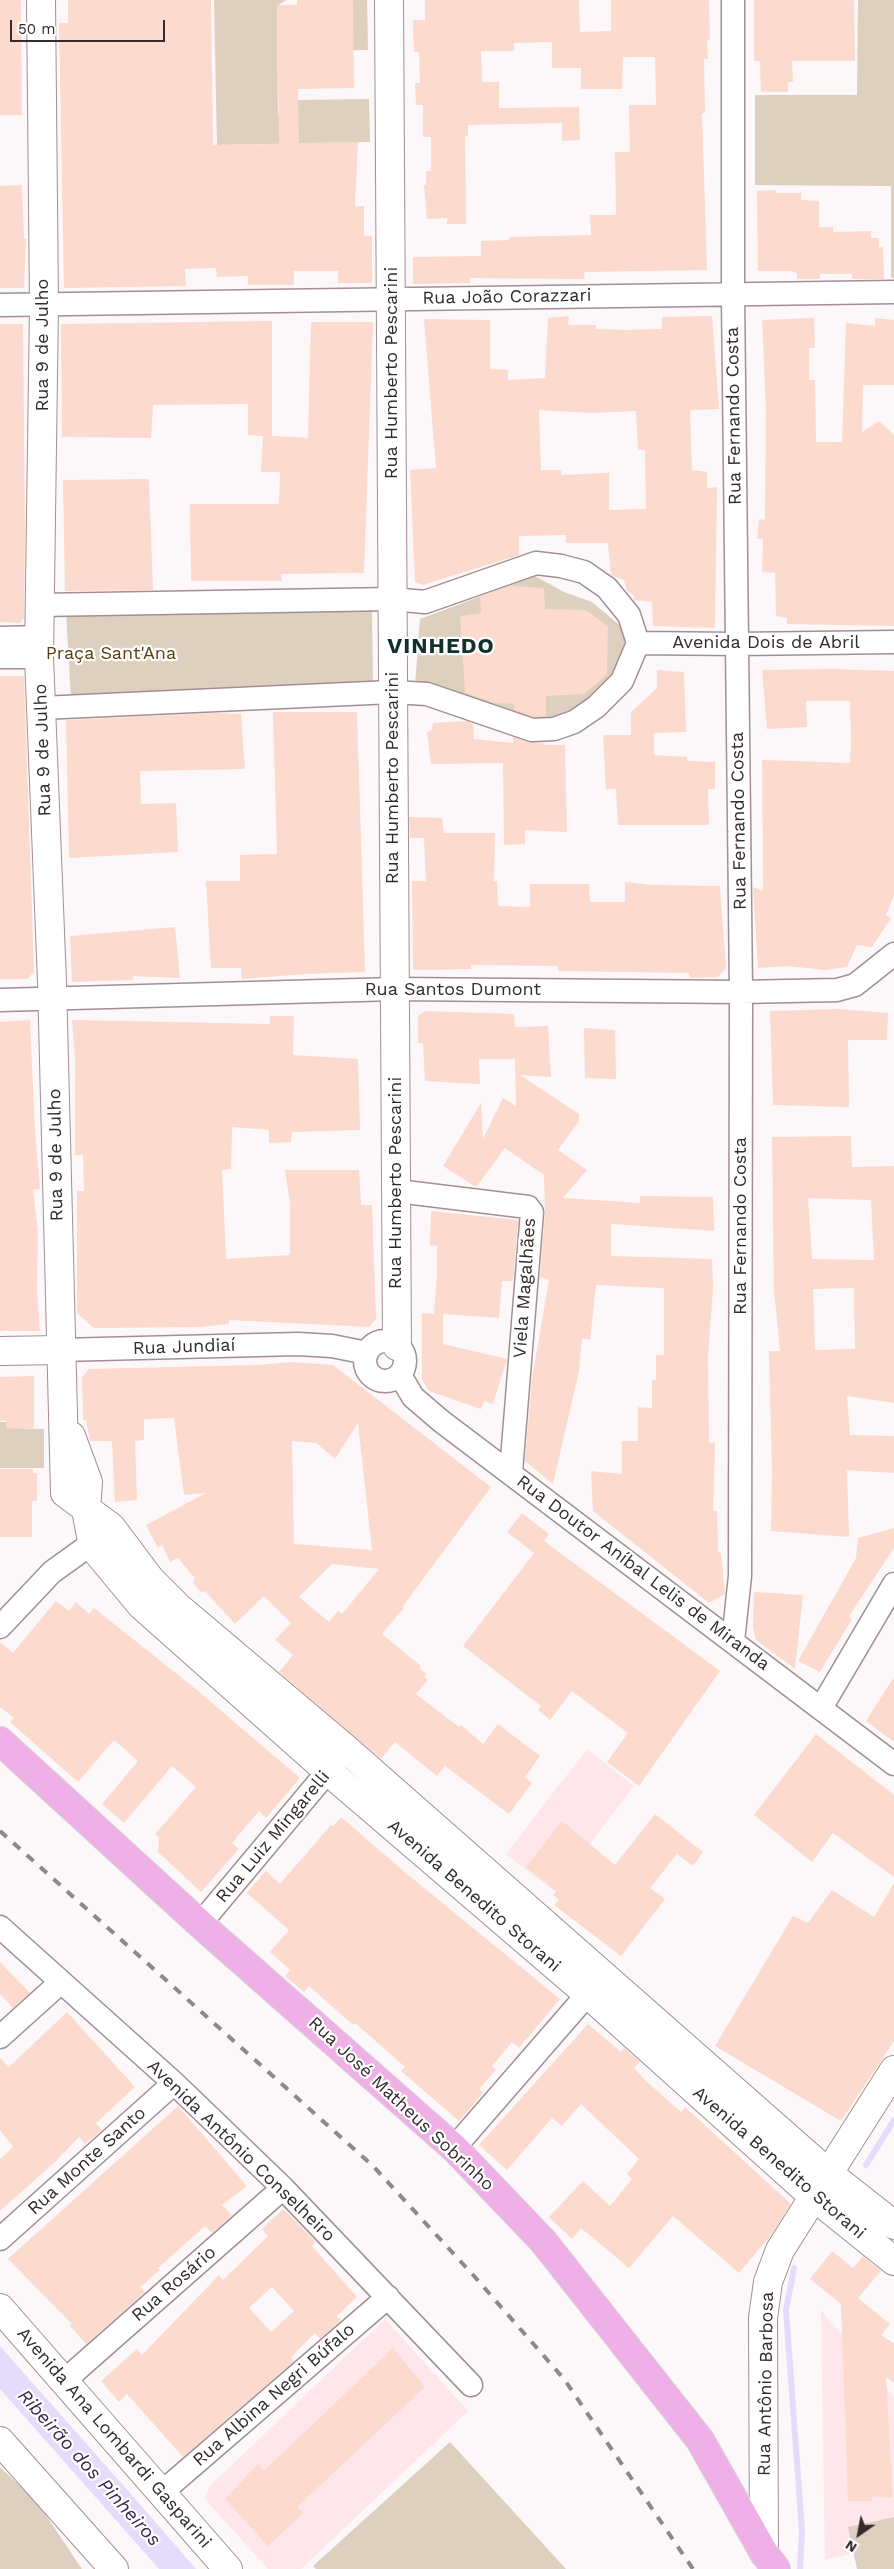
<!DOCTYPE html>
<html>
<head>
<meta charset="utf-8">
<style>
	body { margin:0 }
	#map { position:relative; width:894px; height:2569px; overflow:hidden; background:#fcf7f8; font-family:"Work Sans",sans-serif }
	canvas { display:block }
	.north { position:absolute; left:834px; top:2509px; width:50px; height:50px; -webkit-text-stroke:4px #fff; paint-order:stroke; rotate:213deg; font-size:14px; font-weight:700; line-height:20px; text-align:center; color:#332b2c }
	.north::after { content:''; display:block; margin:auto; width:18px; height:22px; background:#332b2c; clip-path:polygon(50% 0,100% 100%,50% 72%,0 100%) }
	.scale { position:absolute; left:10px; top:20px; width:155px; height:22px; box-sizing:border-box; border:2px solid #332b2c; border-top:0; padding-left:6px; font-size:15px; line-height:18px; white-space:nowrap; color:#332b2c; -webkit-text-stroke:4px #fff; paint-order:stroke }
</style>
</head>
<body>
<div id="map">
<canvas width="894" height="2569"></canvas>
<div class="north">N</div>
<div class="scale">50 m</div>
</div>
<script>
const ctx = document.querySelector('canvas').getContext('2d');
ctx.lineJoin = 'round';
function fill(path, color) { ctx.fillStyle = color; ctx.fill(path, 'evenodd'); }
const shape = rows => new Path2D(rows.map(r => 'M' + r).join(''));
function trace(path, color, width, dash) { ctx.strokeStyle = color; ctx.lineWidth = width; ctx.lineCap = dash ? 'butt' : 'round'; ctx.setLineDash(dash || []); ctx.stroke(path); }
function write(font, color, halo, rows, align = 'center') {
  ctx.font = font + ' "Work Sans",sans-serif'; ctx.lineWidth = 4.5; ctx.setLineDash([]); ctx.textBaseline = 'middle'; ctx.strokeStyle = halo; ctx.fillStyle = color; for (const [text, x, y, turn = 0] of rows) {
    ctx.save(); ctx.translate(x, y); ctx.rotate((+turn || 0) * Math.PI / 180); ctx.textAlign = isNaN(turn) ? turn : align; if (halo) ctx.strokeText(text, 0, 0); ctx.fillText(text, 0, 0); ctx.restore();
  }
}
const built = shape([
	[587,1749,634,1786,554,1891,506,1854],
	[821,2310,894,2397,894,2517,849,2527,854,2553,825,2560],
	[385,2319,468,2411,301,2569,268,2569,205,2499,209,2487]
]);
const green = shape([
	[214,0,286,0,277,6,278,115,298,115,298,100,369,99,370,142,217,145],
	[353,0,367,0,368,50,309,51],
	[858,0,894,0,894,278,891,278,891,186,755,185,755,95,857,95],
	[535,576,564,592,592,602,624,629,624,649,618,677,560,720,530,726,415,685,420,619],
	[372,611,373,682,71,699,66,612],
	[0,1422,6,1422,6,1428,44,1429,44,1468,0,1468],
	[450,2442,566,2569,316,2569,313,2566],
	[0,2467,37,2502,82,2569,0,2569],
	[894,2517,894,2569,857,2569,848,2527]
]);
const water = shape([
	[0,2346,144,2509,196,2569,159,2569,0,2389]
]);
const stream = shape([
	[866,2165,894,2120],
	[794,2268,786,2310,802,2531,800,2569]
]);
const building = shape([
	[0,0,21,0,22,115,0,115],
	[68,0,211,0,213,145,279,144,277,5,297,5,297,0,353,0,354,88,298,89,299,143,358,142,355,206,364,206,364,236,372,236,372,283,338,283,338,271,294,271,294,285,248,285,248,276,217,277,216,268,185,269,186,286,64,288,59,23,68,23],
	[425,0,579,0,580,32,611,31,611,0,709,0,710,40,707,40,708,59,704,59,705,113,702,113,707,270,584,272,585,279,470,278,470,283,413,284,413,257,481,256,481,241,509,240,509,237,591,235,590,215,616,215,615,152,630,152,629,105,656,105,655,57,623,57,622,89,581,89,581,68,552,68,552,42,514,43,514,51,481,51,482,82,499,82,499,108,579,107,580,140,562,141,562,123,468,125,468,136,465,136,466,224,447,224,447,218,427,219,424,185,426,185,426,171,431,171,431,137,423,137,423,105,416,105,415,83,420,83,419,52,414,52,413,20,425,20],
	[754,0,854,0,855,61,792,61,793,82,788,82,788,92,761,92,760,61,754,61],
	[22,185,24,239,26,239,24,288,0,288,0,186],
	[776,190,776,193,801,193,801,200,819,201,819,227,833,227,833,232,871,231,871,238,879,238,879,247,883,247,884,279,852,279,852,274,820,274,820,279,797,279,797,273,791,271,758,271,757,191],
	[569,316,568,325,596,325,596,329,627,330,662,329,662,317,712,316,719,409,690,410,692,470,707,472,707,488,717,487,715,628,653,626,652,602,634,600,634,595,627,591,624,580,611,575,608,543,566,543,566,535,519,536,519,555,423,585,415,582,410,470,436,468,424,319,490,320,490,369,508,370,508,380,545,378,548,318],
	[539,410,591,413,636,411,638,450,645,450,646,509,609,510,609,473,561,475,561,470,541,470],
	[814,318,815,348,809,348,809,380,815,380,816,442,842,442,846,323,875,326,875,318,894,320,894,385,863,385,862,432,879,421,894,435,894,626,787,624,787,618,776,616,775,573,762,572,763,539,757,539,759,519,765,520,766,410,762,320],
	[272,321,272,436,308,438,311,322,373,322,364,573,281,574,282,581,191,581,190,504,279,504,280,472,261,472,263,436,248,435,248,404,153,405,151,438,62,437,61,324],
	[0,324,23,324,25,533,24,618,20,623,0,622],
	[149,479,153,590,65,591,63,480],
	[509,586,544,588,545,609,586,610,608,626,607,675,584,694,546,696,546,716,534,717,514,710,514,704,495,703,465,693,460,616,481,613,480,596],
	[832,669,894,671,894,895,886,915,891,918,872,947,857,945,847,967,826,970,787,966,758,968,753,887,763,891,762,760,850,763,851,744,850,701,806,701,807,727,767,729,762,670],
	[657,670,684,672,686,732,654,733,654,755,687,757,687,761,715,762,715,789,708,789,709,825,618,825,616,789,606,789,603,735,631,735,631,712,657,688],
	[0,676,24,676,34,972,27,979,0,979],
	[273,712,357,712,365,972,305,974,242,979,241,968,211,968,206,881,240,881,240,855,277,854],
	[214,713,241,714,245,769,140,771,141,804,176,803,178,852,69,858,66,720],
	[467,721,473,724,474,739,513,743,513,737,528,742,545,743,545,745,565,745,567,832,525,830,525,844,504,845,503,763,431,764,427,732,432,730,433,723],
	[409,817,442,818,444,833,495,833,494,881,497,881,498,906,530,907,530,884,589,884,590,902,625,902,625,882,653,885,720,886,726,968,718,977,690,978,689,973,558,971,558,966,471,965,471,969,413,970,412,881,426,881,424,838,410,838],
	[175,927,180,978,133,976,133,980,72,982,70,936],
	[840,1009,888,1013,887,1040,848,1040,849,1107,773,1105,770,1011],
	[425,1011,514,1014,515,1027,548,1026,551,1077,520,1075,579,1114,579,1121,558,1150,587,1170,563,1198,640,1203,640,1196,713,1197,714,1231,611,1224,611,1256,712,1259,713,1288,708,1357,709,1443,715,1443,713,1511,717,1511,718,1552,721,1553,725,1594,709,1603,593,1511,591,1471,622,1474,622,1441,638,1441,638,1407,652,1408,652,1380,656,1380,656,1355,664,1355,664,1288,596,1285,590,1340,582,1338,579,1371,553,1484,525,1461,532,1379,549,1280,540,1277,545,1213,544,1175,505,1148,476,1187,443,1166,481,1103,483,1139,503,1098,516,1106,515,1059,479,1059,480,1084,425,1081,423,1043,418,1043,418,1016],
	[270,1016,294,1016,293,1055,358,1059,360,1130,292,1132,291,1142,269,1143,269,1130,232,1127,231,1169,222,1170,226,1259,290,1255,290,1203,285,1170,359,1170,361,1205,372,1205,376,1319,369,1327,229,1320,229,1324,201,1327,94,1328,77,1313,77,1191,84,1191,83,1155,75,1155,75,1059,72,1020,270,1024],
	[30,1020,35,1131,40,1189,33,1190,38,1232,37,1292,40,1331,0,1331,0,1022],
	[584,1028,615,1030,616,1079,585,1078],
	[851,1136,852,1167,894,1166,894,1403,847,1396,850,1435,894,1436,894,1473,847,1470,849,1537,771,1531,772,1472,769,1351,780,1351,774,1290,772,1137],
	[808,1198,871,1200,874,1260,812,1259],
	[854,1288,855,1349,815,1350,813,1289],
	[431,1211,518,1220,513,1281,502,1281,499,1318,443,1314,443,1344,507,1359,493,1404,484,1401,481,1409,429,1391,422,1379,422,1313,434,1314,437,1274,437,1246,430,1245],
	[291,1362,333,1365,491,1487,403,1606,403,1609,382,1634,421,1666,419,1668,426,1674,424,1676,428,1680,416,1694,459,1727,461,1725,483,1744,498,1724,540,1756,525,1777,532,1783,509,1814,445,1766,437,1776,395,1742,381,1759,279,1672,293,1655,275,1640,291,1623,264,1596,235,1624,205,1591,201,1592,193,1583,195,1578,178,1558,170,1562,162,1545,158,1548,146,1525,206,1493,184,1495,174,1418,144,1419,144,1440,135,1441,137,1500,115,1502,112,1441,90,1441,86,1420,83,1420,82,1377,89,1369,259,1365],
	[358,1423,372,1550,294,1544,292,1441,316,1443,335,1459],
	[332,1564,379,1569,342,1614,338,1611,329,1622,299,1597],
	[34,1376,34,1428,6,1428,6,1421,0,1421,0,1377],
	[0,1469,33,1469,33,1473,37,1473,37,1501,32,1501,32,1537,0,1537],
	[522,1513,549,1534,544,1541,720,1671,639,1786,607,1762,628,1733,572,1691,550,1720,538,1710,541,1706,463,1646,534,1553,507,1532],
	[894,1528,894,1548,849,1616,852,1619,820,1672,798,1661,856,1558,858,1538],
	[754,1592,803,1595,795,1669,756,1640,753,1628],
	[56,1601,69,1611,76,1602,89,1614,94,1608,197,1690,300,1778,266,1818,259,1811,232,1843,239,1849,201,1892,158,1852,159,1837,155,1834,196,1787,172,1766,124,1823,102,1804,138,1761,114,1740,78,1782,10,1722,14,1718,0,1707,0,1642,13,1653],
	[894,1677,894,1742,866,1721],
	[816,1734,894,1795,894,1877,833,1833,812,1862,754,1815],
	[655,1814,703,1852,693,1866,677,1854,650,1888,665,1899,621,1956,554,1905,559,1900,553,1895,556,1891,526,1867,562,1821,615,1865],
	[341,1817,407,1874,560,1999,519,2048,512,2042,492,2066,496,2070,479,2089,483,2093,459,2121,401,2071,405,2067,355,2023,353,2025,309,1986,304,1992,285,1976,290,1970,270,1952,289,1930,247,1893,266,1871,280,1884,331,1825,333,1826],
	[894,1883,894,2041,841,2121,715,2046,793,1916,808,1923,832,1890,874,1917],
	[0,1962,30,1993,13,2008,0,1994],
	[67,2012,135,2087,96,2123,102,2130,85,2144,79,2137,56,2161,0,2211,0,2159,13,2147,0,2130,0,2058,9,2067],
	[588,2024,621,2052,624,2048,640,2062,634,2068,645,2080,681,2112,685,2107,791,2204,771,2235,739,2273,673,2216,629,2268,581,2228,572,2239,549,2217,583,2181,610,2206,632,2179,627,2174,639,2159,581,2104,562,2126,552,2118,507,2170,479,2145],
	[178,2106,247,2186,222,2205,232,2215,212,2233,205,2226,158,2268,160,2270,140,2287,145,2292,86,2344,70,2326,72,2324,8,2259],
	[283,2209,316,2242,312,2246,357,2297,337,2316,341,2320,320,2339,315,2333,291,2357,294,2361,183,2457,127,2394,119,2402,101,2381,137,2349,142,2355,219,2275,223,2280,268,2236,262,2229],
	[272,2287,294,2311,271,2332,249,2308],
	[832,2251,853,2268,863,2256,881,2271,858,2298,890,2324,881,2335,894,2344,894,2383,886,2377,893,2498,871,2496,872,2501,848,2501,841,2304,810,2279],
	[393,2348,425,2387,297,2507,303,2513,268,2546,225,2499,258,2464,264,2471]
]);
const street = shape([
	[0,305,894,292],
	[40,605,392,599,425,602,536,563,561,566,584,572,607,588,629,615,638,643,622,681,596,707,574,722,554,729,532,730,427,694,392,692,41,708],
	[0,638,40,637],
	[638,643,737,644,894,642],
	[0,657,39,657],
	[0,1000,395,989,741,992,837,990,855,985,894,954],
	[397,1191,528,1207,532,1212,511,1472],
	'365 1361a20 20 0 1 1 40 0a20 20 0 1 1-40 0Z',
	[60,1350,298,1344,332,1346,367,1353],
	[400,1375,413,1397,441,1421,894,1764],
	[0,1627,52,1572,84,1549,93,1547],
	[733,1641,740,1576,741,992,733,295,733,0],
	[821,1708,894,1584],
	[200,1924,339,1758],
	[0,1927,174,2083,283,2188,471,2385],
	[0,2037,61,1982],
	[454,2148,599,1981],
	[0,2239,174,2083],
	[64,2381,283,2188],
	[161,2493,388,2297]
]);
const secondary = shape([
	[41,0,44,305,39,657,52,982,65,1493,111,1527,150,1579,179,1608,346,1749,828,2173,894,2225],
	[389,0,397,1346],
	[0,1351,60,1350],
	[71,1436,88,1482,86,1509,93,1547,141,1605,329,1772,588,1994,813,2196,894,2261],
	[0,2308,228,2569],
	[0,2441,114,2569],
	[764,2553,763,2318,768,2282,780,2250,894,2070]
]);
const primary = shape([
	[0,1741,200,1924,454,2148,543,2241,700,2440,764,2553,776,2569]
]);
const rail = shape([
	[0,1831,373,2166,474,2276,564,2379,693,2569]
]);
const streetNames = [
	["Rua João Corazzari",507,297,-1],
	["Rua 9 de Julho",43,345,-90],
	["Rua Humberto Pescarini",392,373,-90],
	["Rua Fernando Costa",734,416,-91],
	["Avenida Dois de Abril",766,643],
	["Rua 9 de Julho",43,750,-92],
	["Rua Humberto Pescarini",393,778,-90],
	["Rua Fernando Costa",739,821,-91],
	["Rua Santos Dumont",453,990],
	["Rua 9 de Julho",56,1155,-91],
	["Rua Humberto Pescarini",396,1183,-90],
	["Rua Fernando Costa",741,1226,-90],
	["Viela Magalhães",525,1288,-86],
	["Rua Jundiaí",184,1347,-2],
	["Rua Doutor Aníbal Lelis de Miranda",643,1573,37],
	["Rua Luiz Mingarelli",273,1837,-50],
	["Avenida Benedito Storani",474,1896,41],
	["Rua José Matheus Sobrinho",401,2104,43],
	["Avenida Antônio Conselheiro",241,2151,44],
	["Rua Monte Santo",87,2161,-42],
	["Avenida Benedito Storani",779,2163,41],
	["Rua Rosário",174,2284,-41],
	["Rua Antônio Barbosa",766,2384,-89],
	["Rua Albina Negri Búfalo",274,2395,-41],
	["Avenida Ana Lombardi Gasparini",114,2438,49]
];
const parkNames = [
	["Praça Sant'Ana",111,654]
];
const waterNames = [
	["Ribeirão dos Pinheiros",89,2468,48]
];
const districtNames = [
	["VINHEDO",441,647]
];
fill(built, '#ffe6ea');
fill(green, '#ded0be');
fill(water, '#e4dcfa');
trace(stream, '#e4dcfa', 6);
fill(building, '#fcdacd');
trace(street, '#a38f92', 25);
trace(secondary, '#a38f92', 30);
trace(primary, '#d6d5d5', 30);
trace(street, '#fff', 22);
trace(secondary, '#fff', 28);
trace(primary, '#efafe7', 28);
trace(rail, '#8f8889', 4, [9, 9]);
write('18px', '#332b2c', '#fff', streetNames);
write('18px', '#5b3e10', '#fff', parkNames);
write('italic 19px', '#352850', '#fff', waterNames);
ctx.letterSpacing = '1px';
write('bold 22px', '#11322c', '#fff', districtNames);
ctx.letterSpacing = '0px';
</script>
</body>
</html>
